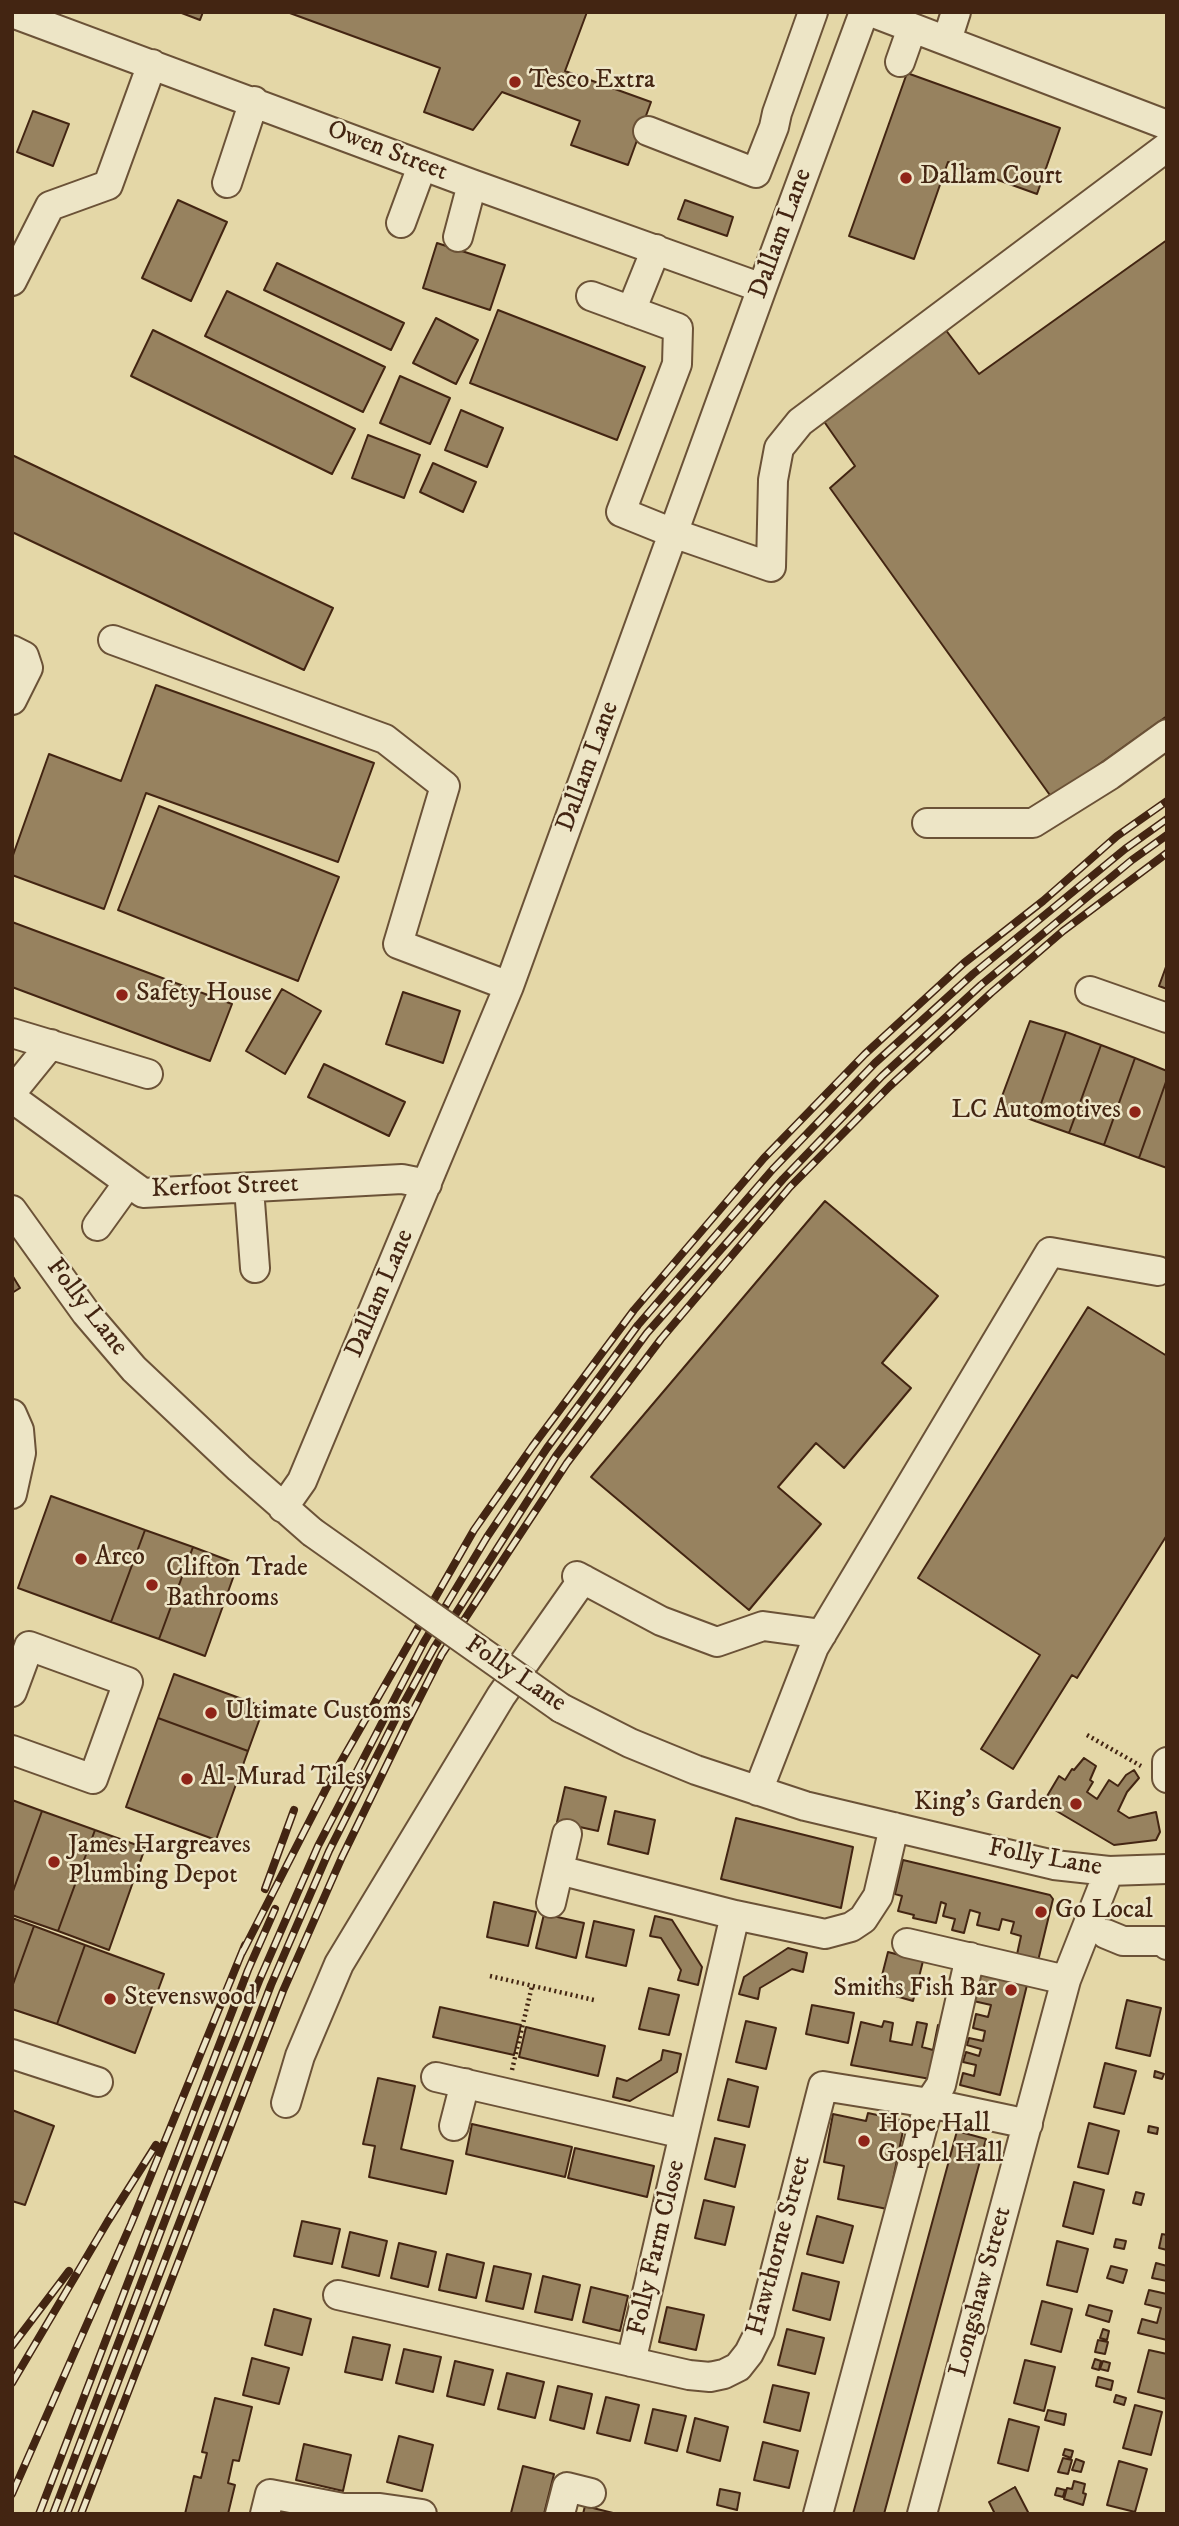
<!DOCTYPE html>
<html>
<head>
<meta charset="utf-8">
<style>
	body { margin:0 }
	#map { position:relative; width:1179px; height:2526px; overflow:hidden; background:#e4d7a7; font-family:"IM FELL DW Pica",serif }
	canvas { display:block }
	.frame { position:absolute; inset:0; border:14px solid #432512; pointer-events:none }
</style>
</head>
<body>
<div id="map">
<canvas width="1179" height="2526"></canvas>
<div class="frame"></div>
</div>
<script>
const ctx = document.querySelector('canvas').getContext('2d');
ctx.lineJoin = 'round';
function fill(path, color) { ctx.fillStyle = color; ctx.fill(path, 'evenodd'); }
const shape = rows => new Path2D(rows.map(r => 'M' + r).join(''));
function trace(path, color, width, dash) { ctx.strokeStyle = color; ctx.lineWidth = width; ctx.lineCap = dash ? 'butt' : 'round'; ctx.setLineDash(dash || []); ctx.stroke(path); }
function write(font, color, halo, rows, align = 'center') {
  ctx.font = font + ' "IM FELL DW Pica",serif'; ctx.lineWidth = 5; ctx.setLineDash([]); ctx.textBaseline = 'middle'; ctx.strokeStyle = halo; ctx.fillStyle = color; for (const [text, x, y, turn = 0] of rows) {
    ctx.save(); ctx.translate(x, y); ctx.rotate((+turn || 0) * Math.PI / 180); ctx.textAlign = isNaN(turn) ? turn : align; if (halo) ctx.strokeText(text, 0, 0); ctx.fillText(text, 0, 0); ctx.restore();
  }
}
const building = shape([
	[179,12,203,12,200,20,179,12],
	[287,12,587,12,565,71,651,102,628,165,571,145,580,121,502,92,473,130,424,112,440,68,287,12],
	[907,73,1060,128,1037,194,948,162,914,259,849,236,907,73],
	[33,111,69,124,53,166,17,152,33,111],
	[178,200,227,222,191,301,142,278,178,200],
	[685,200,733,217,727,236,678,219,685,200],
	[1167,240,1167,716,1052,798,830,488,855,466,823,420,945,329,979,374,1167,240],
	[437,243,505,265,490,310,423,288,437,243],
	[277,263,404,323,391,350,264,290,277,263],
	[227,291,385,367,363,412,205,336,227,291],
	[498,310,645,367,617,440,470,383,498,310],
	[436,318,478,340,456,384,413,363,436,318],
	[153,330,355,429,332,474,131,376,153,330],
	[400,376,450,398,430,444,380,423,400,376],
	[461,410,503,428,487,467,445,450,461,410],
	[368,435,420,455,404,498,352,478,368,435],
	[12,455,333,608,304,670,12,532,12,455],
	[433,463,476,482,463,512,420,492,433,463],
	[156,685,374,763,338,862,146,793,104,909,12,875,12,858,49,754,121,781,156,685],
	[159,806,339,877,298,981,118,910,159,806],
	[12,922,232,1004,210,1061,12,987,12,922],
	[1167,964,1167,989,1159,986,1167,964],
	[282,989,321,1011,285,1074,246,1051,282,989],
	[403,992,460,1011,443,1063,386,1044,403,992],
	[1030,1021,1066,1032,1035,1121,998,1107,1030,1021],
	[1066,1032,1101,1045,1069,1133,1035,1121,1066,1032],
	[1101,1045,1135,1058,1104,1145,1069,1133,1101,1045],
	[1135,1058,1167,1071,1167,1079,1139,1158,1104,1145,1135,1058],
	[324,1064,405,1102,389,1136,308,1097,324,1064],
	[1167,1079,1167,1168,1139,1158,1167,1079],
	[825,1201,938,1296,882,1363,911,1388,844,1468,816,1443,778,1487,821,1524,749,1610,591,1477,825,1201],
	[12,1275,20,1288,12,1293,12,1275],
	[1088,1307,1167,1356,1167,1535,1077,1678,1072,1675,1013,1769,981,1749,1040,1655,918,1578,1088,1307],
	[51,1496,145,1530,111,1622,18,1588,51,1496],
	[145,1530,193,1547,159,1639,111,1622,145,1530],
	[193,1547,238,1564,205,1656,159,1639,193,1547],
	[174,1674,264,1707,248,1751,158,1718,174,1674],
	[158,1718,248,1751,216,1840,126,1807,158,1718],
	[1084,1758,1096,1766,1090,1780,1093,1782,1087,1792,1097,1799,1109,1780,1118,1786,1126,1775,1134,1770,1139,1778,1127,1792,1118,1811,1129,1818,1156,1812,1160,1832,1156,1840,1114,1845,1043,1803,1059,1776,1065,1780,1072,1769,1074,1770,1084,1758],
	[565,1787,606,1797,598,1831,557,1822,565,1787],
	[12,1800,42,1811,12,1894,12,1800],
	[42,1811,95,1830,58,1931,12,1915,12,1894,42,1811],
	[615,1811,655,1820,648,1854,608,1844,615,1811],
	[736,1818,853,1847,841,1908,721,1879,736,1818],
	[95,1830,145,1848,109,1950,58,1931,95,1830],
	[903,1860,1050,1895,1053,1899,1037,1965,1016,1959,1021,1936,1011,1933,1014,1922,1002,1919,999,1930,977,1925,980,1913,970,1910,964,1933,952,1930,955,1919,943,1916,946,1904,941,1902,936,1923,913,1918,914,1915,898,1911,902,1896,895,1894,903,1860],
	[494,1902,536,1912,528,1946,487,1937,494,1902],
	[544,1914,584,1923,576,1958,536,1948,544,1914],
	[655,1916,672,1920,702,1967,698,1985,678,1980,681,1970,661,1938,650,1936,655,1916],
	[12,1918,34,1926,12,1987,12,1918],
	[594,1921,634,1930,626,1966,586,1957,594,1921],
	[34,1926,85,1945,57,2024,12,2009,12,1987,34,1926],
	[85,1945,164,1974,135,2053,57,2024,85,1945],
	[788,1948,807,1953,803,1972,792,1969,760,1988,758,1999,739,1994,744,1977,788,1948],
	[888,1952,923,1961,913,2001,878,1991,888,1952],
	[977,1969,1028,1981,1000,2095,960,2085,963,2073,974,2076,976,2065,963,2062,966,2052,979,2056,981,2049,967,2045,969,2038,983,2041,985,2031,973,2028,976,2014,988,2017,991,2005,969,2000,977,1969],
	[649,1988,679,1995,669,2035,639,2029,649,1988],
	[1127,2000,1161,2008,1150,2056,1116,2048,1127,2000],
	[812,2005,854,2013,848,2043,806,2034,812,2005],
	[440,2007,521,2025,514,2055,433,2037,440,2007],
	[746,2021,776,2028,766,2069,736,2062,746,2021],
	[884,2021,893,2023,890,2041,912,2045,917,2022,927,2024,922,2047,933,2050,938,2025,949,2027,936,2080,851,2065,861,2022,882,2027,884,2021],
	[526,2027,605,2046,598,2076,519,2057,526,2027],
	[663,2050,681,2054,677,2072,630,2101,613,2097,617,2078,627,2081,661,2060,663,2050],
	[1105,2063,1136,2071,1124,2114,1094,2107,1105,2063],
	[1155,2071,1164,2074,1162,2079,1154,2077,1155,2071],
	[378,2078,415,2086,401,2149,453,2161,446,2194,369,2177,375,2146,363,2144,378,2078],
	[728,2079,758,2087,749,2127,718,2120,728,2079],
	[12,2110,54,2126,25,2205,12,2201,12,2110],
	[868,2113,905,2121,887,2209,838,2199,844,2166,824,2162,833,2114,866,2121,868,2113],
	[1089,2123,1119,2131,1108,2174,1078,2167,1089,2123],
	[472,2124,572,2147,565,2177,466,2154,472,2124],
	[1149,2126,1158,2128,1157,2134,1148,2132,1149,2126],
	[957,2131,986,2139,884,2514,853,2514,957,2131],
	[715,2138,745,2145,735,2187,705,2179,715,2138],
	[575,2148,654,2166,647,2197,568,2178,575,2148],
	[1074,2182,1104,2190,1093,2234,1063,2226,1074,2182],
	[1136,2192,1144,2194,1141,2205,1133,2203,1136,2192],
	[704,2200,734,2207,725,2245,695,2238,704,2200],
	[817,2216,853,2226,843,2263,807,2254,817,2216],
	[302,2221,340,2229,332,2264,294,2256,302,2221],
	[350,2232,387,2241,379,2276,342,2267,350,2232],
	[1162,2234,1167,2235,1167,2250,1159,2248,1162,2234],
	[1116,2239,1126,2241,1124,2249,1114,2247,1116,2239],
	[1057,2241,1088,2249,1077,2292,1047,2285,1057,2241],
	[399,2243,436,2252,428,2287,391,2278,399,2243],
	[447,2254,484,2263,476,2298,439,2290,447,2254],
	[1156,2263,1167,2266,1167,2281,1152,2278,1156,2263],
	[494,2266,531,2274,523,2309,486,2301,494,2266],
	[1111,2266,1127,2270,1123,2283,1107,2278,1111,2266],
	[802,2273,839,2282,830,2320,793,2310,802,2273],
	[543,2276,580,2285,572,2320,535,2312,543,2276],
	[591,2287,628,2296,620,2331,583,2322,591,2287],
	[1149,2290,1167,2294,1167,2340,1138,2333,1142,2319,1157,2323,1161,2308,1145,2304,1149,2290],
	[1042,2301,1072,2309,1061,2352,1031,2344,1042,2301],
	[1089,2305,1112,2311,1109,2322,1086,2315,1089,2305],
	[667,2307,704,2315,696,2350,659,2342,667,2307],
	[274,2309,311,2319,302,2355,265,2345,274,2309],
	[787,2329,824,2338,815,2374,778,2365,787,2329],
	[1103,2329,1109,2331,1107,2340,1100,2338,1103,2329],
	[353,2337,390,2345,382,2380,345,2372,353,2337],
	[1098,2340,1108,2342,1105,2354,1095,2352,1098,2340],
	[404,2349,441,2357,433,2392,396,2383,404,2349],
	[1149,2350,1167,2354,1166,2399,1138,2392,1149,2350],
	[252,2358,289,2368,279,2404,243,2395,252,2358],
	[1095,2359,1101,2361,1099,2370,1092,2368,1095,2359],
	[1025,2360,1055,2367,1044,2411,1014,2403,1025,2360],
	[455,2361,493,2370,484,2405,447,2396,455,2361],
	[1103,2361,1110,2363,1108,2371,1100,2369,1103,2361],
	[507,2373,544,2382,535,2418,498,2409,507,2373],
	[1098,2377,1113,2381,1111,2390,1096,2386,1098,2377],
	[773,2385,809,2393,800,2431,764,2422,773,2385],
	[558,2386,592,2394,584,2429,550,2420,558,2386],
	[1116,2395,1126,2398,1124,2405,1114,2402,1116,2395],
	[606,2397,639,2405,630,2441,597,2433,606,2397],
	[215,2398,252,2407,239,2461,233,2460,228,2483,235,2485,228,2514,185,2514,194,2476,201,2478,207,2453,202,2452,215,2398],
	[1135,2405,1162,2412,1151,2455,1123,2448,1135,2405],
	[653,2409,686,2416,677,2451,645,2443,653,2409],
	[1048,2410,1066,2414,1064,2425,1045,2420,1048,2410],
	[695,2418,728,2427,720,2461,687,2452,695,2418],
	[1009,2419,1039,2427,1028,2471,998,2463,1009,2419],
	[399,2436,433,2445,422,2491,387,2482,399,2436],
	[763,2442,798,2451,789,2488,754,2480,763,2442],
	[304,2444,351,2455,343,2491,296,2480,304,2444],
	[1065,2449,1073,2451,1071,2458,1063,2455,1065,2449],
	[1063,2458,1072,2460,1068,2474,1058,2472,1063,2458],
	[1076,2459,1084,2462,1081,2472,1072,2470,1076,2459],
	[1119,2461,1147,2469,1135,2512,1107,2505,1119,2461],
	[523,2466,554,2474,544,2514,511,2513,523,2466],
	[1074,2481,1085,2484,1083,2493,1086,2494,1083,2505,1064,2499,1067,2488,1072,2489,1074,2481],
	[1015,2487,1029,2514,995,2514,989,2502,1015,2487],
	[1057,2488,1065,2490,1063,2497,1055,2495,1057,2488],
	[720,2489,740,2493,737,2510,717,2505,720,2489],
	[585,2506,613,2513,612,2514,583,2514,585,2506]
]);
const path = shape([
	[1087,1735,1141,1766],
	[490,1976,594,2000],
	[512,2070,532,1986]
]);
const minor = shape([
	[871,12,1167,125],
	[12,13,472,184,762,288],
	[947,40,956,12],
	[900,62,912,28],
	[648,131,756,173,774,127,777,113,813,12],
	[227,183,254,101],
	[401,223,422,166],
	[458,237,472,184],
	[12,281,50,206,108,185,152,64],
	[591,296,678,328,677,364,621,512,673,533,771,567,773,480,779,448,800,422,1167,147],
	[631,311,656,249],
	[113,640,385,739,445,786,398,944,509,986],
	[12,650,24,656,28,668,12,700],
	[927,823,1033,823,1110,775,1167,734],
	[1090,991,1167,1018],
	[12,1033,148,1074],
	[12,1092,51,1044],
	[12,1098,143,1193,402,1179,427,1184],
	[249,1188,255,1268],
	[12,1210,86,1313,134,1369,239,1468,312,1532],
	[97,1226,128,1183],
	[12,1414,19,1430,21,1453,12,1494],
	[283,1508,302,1481,509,986,762,288,864,12],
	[577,1576,661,1621,717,1642,763,1626,822,1634],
	[12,1692,29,1646,128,1682,93,1779,12,1750],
	[561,1708,630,1743,696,1770,805,1806,1054,1865,1109,1871,1167,1869],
	[1167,1762,1167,1778],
	[758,1791,814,1647,1050,1252,1158,1271],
	[559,1870,735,1915],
	[551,1903,567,1834],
	[1106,1934,1123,1941,1163,1941,1167,1945],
	[907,1943,1066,1980],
	[12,2054,98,2082],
	[436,2077,684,2134],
	[286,2103,300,2056,339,1964,501,1696,583,1579],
	[454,2126,465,2083],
	[338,2295,689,2375,710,2377,724,2374,738,2367,749,2353,760,2331,823,2086,929,2103,1028,2124],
	[631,2362,735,1915,825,1934,851,1927,863,1919,878,1896,894,1827],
	[265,2514,270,2494,343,2508,380,2508,422,2514],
	[560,2514,567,2487,591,2493],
	[818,2514,929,2103,941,2085,970,1957],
	[922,2514,1066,1980,1109,1871]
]);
const rail = shape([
	[265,1889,294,1810],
	[242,1953,330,1781,474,1530,532,1447,634,1310,764,1158,865,1054,964,963,1043,901,1117,836,1167,801],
	[12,2346,69,2271],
	[12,2383,108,2221,156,2145],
	[12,2494,131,2224,245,1945],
	[39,2514,248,1970,275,1909],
	[53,2514,201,2126,259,1981,318,1846,424,1642,487,1537,547,1448,638,1325,773,1169,875,1063,973,974,1125,849,1167,819],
	[67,2514,271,1985,329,1851,400,1710,434,1648,556,1456,647,1333,783,1179,882,1076,981,985,1132,860,1167,835],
	[81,2514,283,1991,342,1857,411,1715,442,1654,507,1554,567,1463,661,1339,790,1187,890,1086,991,993,1063,931,1167,853]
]);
const minorBridge = shape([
	[312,1532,561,1708]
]);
const markers = [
	[515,82,7,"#8f2418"],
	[906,178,7,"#8f2418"],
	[122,995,7,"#8f2418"],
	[1135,1112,7,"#8f2418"],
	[81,1559,7,"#8f2418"],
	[152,1585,7,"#8f2418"],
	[211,1713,7,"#8f2418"],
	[187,1779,7,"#8f2418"],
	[1076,1804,7,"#8f2418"],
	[54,1862,7,"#8f2418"],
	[1041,1912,7,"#8f2418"],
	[1011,1990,7,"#8f2418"],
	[110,1999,7,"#8f2418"],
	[864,2141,7,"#8f2418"]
];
const poiNames = [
	["Tesco Extra",529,82],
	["Dallam Court",920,178],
	["Safety House",136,995],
	["LC Automotives",1121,1112,"right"],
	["Arco",95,1559],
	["Clifton Trade",166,1570],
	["Bathrooms",166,1600],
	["Ultimate Customs",225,1713],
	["Al-Murad Tiles",201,1779],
	["King's Garden",1062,1804,"right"],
	["James Hargreaves",68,1847],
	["Plumbing Depot",68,1877],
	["Go Local",1055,1912],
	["Smiths Fish Bar",997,1990,"right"],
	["Stevenswood",124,1999],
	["Hope Hall",878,2126],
	["Gospel Hall",878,2156]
];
const streetNames = [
	["Owen Street",387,152,21],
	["Dallam Lane",782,234,-70],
	["Dallam Lane",589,767,-70],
	["Kerfoot Street",225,1188,-2],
	["Dallam Lane",381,1294,-67],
	["Folly Lane",86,1308,52],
	["Folly Lane",515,1675,34],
	["Folly Lane",1045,1859,10],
	["Hawthorne Street",780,2246,-75],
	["Folly Farm Close",658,2248,-77],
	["Longshaw Street",982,2292,-75]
];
fill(building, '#97825f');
trace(building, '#432512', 2);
trace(minor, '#6b5237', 32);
trace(path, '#432512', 4.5, [2, 3.5]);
trace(minor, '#ede5c6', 28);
trace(rail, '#432512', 8);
trace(rail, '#ede5c6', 5, [16]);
trace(minorBridge, '#6b5237', 32, []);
trace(minorBridge, '#ede5c6', 28);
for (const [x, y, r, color] of markers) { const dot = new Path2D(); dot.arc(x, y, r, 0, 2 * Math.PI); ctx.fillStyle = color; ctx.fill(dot); trace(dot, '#ede5c6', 2.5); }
write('26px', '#432512', '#ede5c6', poiNames, 'left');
write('26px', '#432512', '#ede5c6', streetNames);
</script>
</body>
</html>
